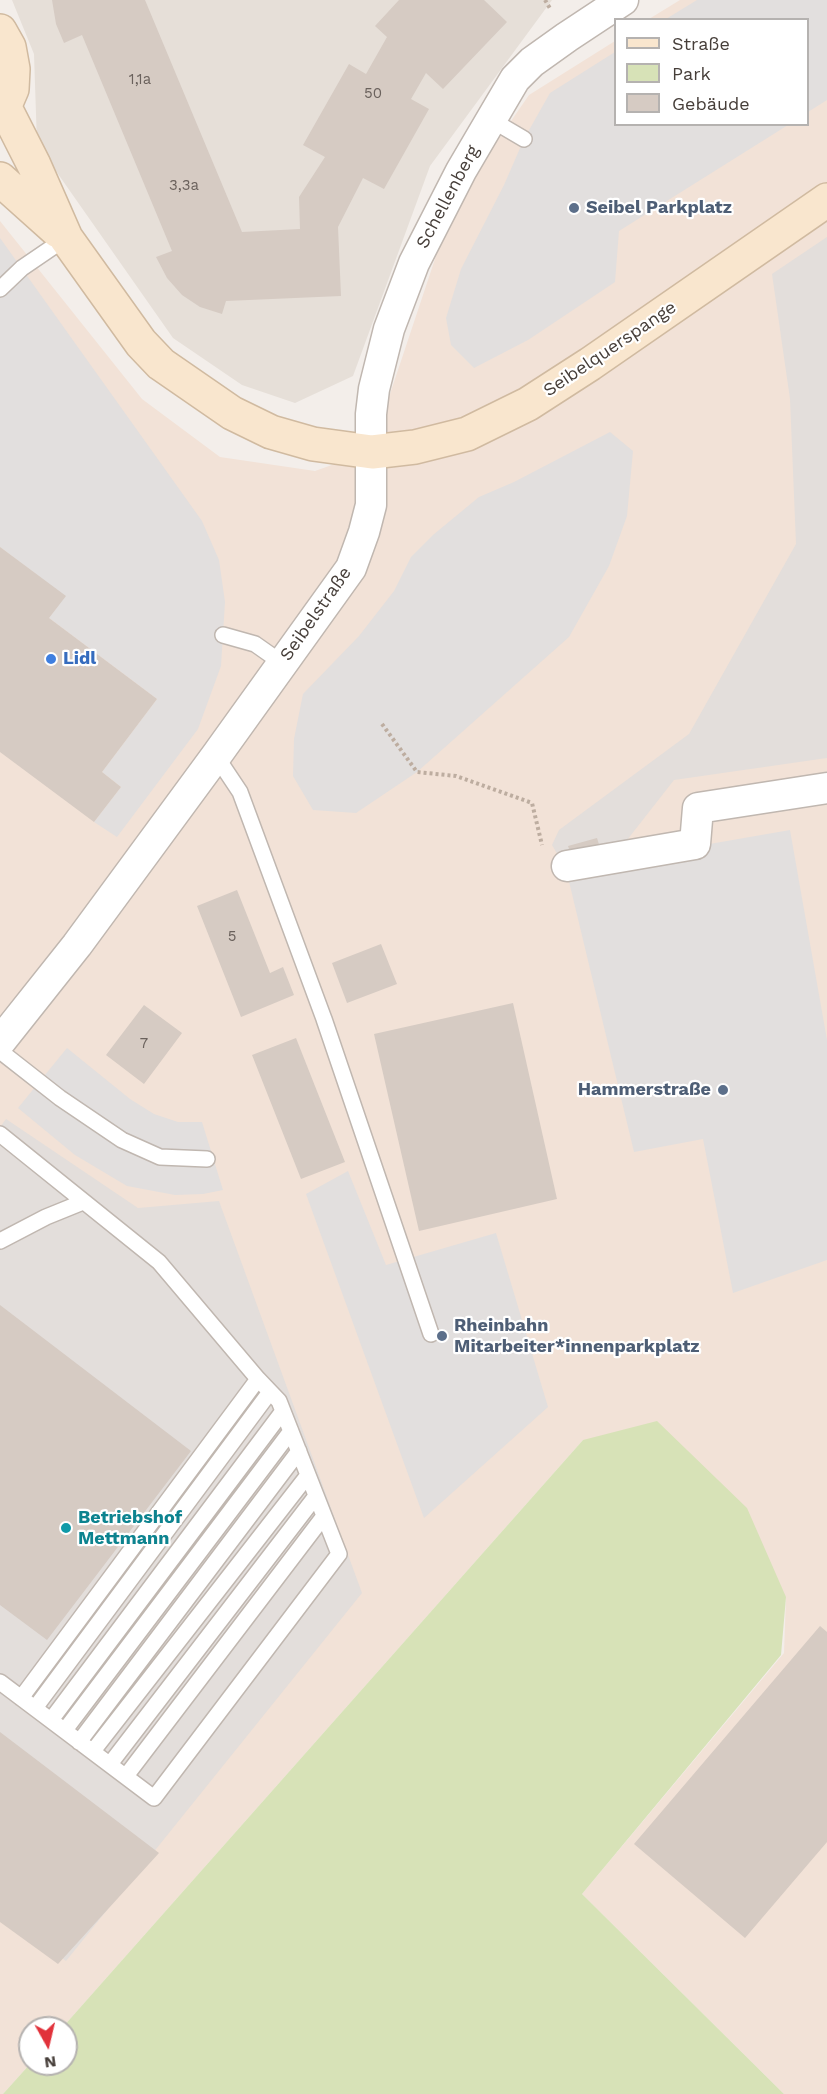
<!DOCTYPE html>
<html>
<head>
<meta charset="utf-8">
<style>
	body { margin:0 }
	#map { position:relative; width:827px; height:2094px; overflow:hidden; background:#f3eeea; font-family:"Work Sans",sans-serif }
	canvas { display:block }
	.legend { position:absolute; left:614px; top:18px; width:195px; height:108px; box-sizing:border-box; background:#fff; border:2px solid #b5b2b0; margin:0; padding:8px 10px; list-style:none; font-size:18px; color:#463e39 }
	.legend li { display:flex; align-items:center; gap:12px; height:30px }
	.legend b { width:30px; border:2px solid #b5b2b0 }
	.north { position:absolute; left:18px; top:2016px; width:60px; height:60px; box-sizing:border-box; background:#fff; border:2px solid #b5b2b0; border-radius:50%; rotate:172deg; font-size:16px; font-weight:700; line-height:24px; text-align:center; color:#463e39 }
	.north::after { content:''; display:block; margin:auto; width:21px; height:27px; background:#e1323b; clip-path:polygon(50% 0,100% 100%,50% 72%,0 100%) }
</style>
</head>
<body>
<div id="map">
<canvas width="827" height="2094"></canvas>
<ul class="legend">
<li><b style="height:8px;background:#f9e6ce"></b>Straße</li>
<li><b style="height:16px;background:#d7e2b7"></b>Park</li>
<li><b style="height:16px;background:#d6cbc3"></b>Gebäude</li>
</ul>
<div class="north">N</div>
</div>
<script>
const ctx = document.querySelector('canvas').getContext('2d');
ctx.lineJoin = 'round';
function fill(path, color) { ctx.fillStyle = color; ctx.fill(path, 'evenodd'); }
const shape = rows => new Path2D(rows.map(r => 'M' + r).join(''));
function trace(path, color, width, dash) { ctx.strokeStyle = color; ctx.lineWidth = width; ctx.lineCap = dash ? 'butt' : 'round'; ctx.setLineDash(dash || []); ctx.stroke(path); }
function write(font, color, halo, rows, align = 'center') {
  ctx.font = font + ' "Work Sans",sans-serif'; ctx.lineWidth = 4.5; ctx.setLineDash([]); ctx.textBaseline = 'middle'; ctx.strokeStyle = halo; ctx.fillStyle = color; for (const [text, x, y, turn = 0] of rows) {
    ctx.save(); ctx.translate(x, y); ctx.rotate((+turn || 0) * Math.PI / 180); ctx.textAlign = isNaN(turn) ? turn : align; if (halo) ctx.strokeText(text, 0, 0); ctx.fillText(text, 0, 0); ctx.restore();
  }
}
const residential = shape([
	[12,0,552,0,430,166,353,376,295,403,242,385,173,338,37,144,34,54]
]);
const commercial = shape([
	[680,0,827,0,827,2094,784,2094,582,1894,784,1653,786,1597,583,1440,62,2028,30,2028,30,2064,3,2094,0,2094,0,221,142,399,220,457,315,471,371,451,453,205,529,95,615,41,616,124,808,124,808,20,649,19]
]);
const industrial = shape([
	[827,237,827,758,674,780,620,849,559,857,552,845,559,830,689,734,796,544,790,399,772,274],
	[6,1119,138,1208,219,1201,362,1593,66,1961,0,1913,0,1127]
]);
const green = shape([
	[657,1421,747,1508,786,1597,781,1655,582,1894,784,2094,3,2094,30,2064,66,2064,66,2028,62,2028,583,1440]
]);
const parking = shape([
	[697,0,827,0,827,100,808,112,808,20,666,19],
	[615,52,616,124,788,125,619,231,615,282,528,340,474,368,451,345,446,318,461,269,504,185,524,139,550,93],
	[0,238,202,521,219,560,225,602,221,666,198,729,117,837,94,822,121,787,102,772,157,699,49,618,65,596,0,547],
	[610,432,633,451,627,516,609,566,569,637,417,772,356,813,313,810,293,776,294,739,303,694,359,636,394,591,411,557,433,535,479,497,514,482],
	[790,830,827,1040,827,1260,733,1293,703,1139,634,1152,566,869],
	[67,1048,130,1099,154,1114,178,1122,202,1122,223,1190,203,1194,175,1195,127,1186,75,1155,18,1108],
	[348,1171,386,1265,496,1233,548,1407,424,1518,306,1194]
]);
const building = shape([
	[52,0,145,0,242,232,300,229,299,197,325,157,303,145,349,64,366,74,387,37,375,26,399,0,484,0,507,22,443,89,426,73,411,99,429,109,384,189,363,178,338,227,341,296,226,301,222,314,200,307,182,295,167,278,156,257,172,251,82,35,64,43,56,24],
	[0,547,66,596,49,618,157,699,102,772,121,787,94,822,0,752],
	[597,838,602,854,573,861,568,846],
	[237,890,270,973,283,967,294,995,241,1017,197,906],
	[381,944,397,984,347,1003,332,963],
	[513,1003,557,1199,419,1231,374,1034],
	[144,1005,182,1033,144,1084,106,1055],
	[296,1038,345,1162,301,1179,252,1055],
	[0,1305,191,1451,47,1640,0,1605],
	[820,1626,827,1632,827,1842,745,1938,634,1844],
	[0,1732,159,1853,58,1964,0,1922]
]);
const path = shape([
	[545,0,551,10],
	[382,724,417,772,456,776,532,803,542,845]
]);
const lane = shape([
	[490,119,524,139],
	[0,289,22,268,66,238],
	[223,635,255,644,282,663],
	[216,756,240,792,324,1019,431,1334],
	[0,1051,60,1098,122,1140,160,1157,207,1159],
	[0,1134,159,1262,258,1379,279,1401,339,1554,154,1798,0,1682],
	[0,1241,46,1217,83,1202],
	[21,1698,258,1379],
	[35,1708,270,1392],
	[51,1720,283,1411],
	[65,1730,291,1431],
	[79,1742,299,1451],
	[93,1751,308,1475],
	[110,1764,316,1496],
	[126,1776,324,1516]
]);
const street = shape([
	[567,866,695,844,698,808,827,788],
	[0,1042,77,945,216,756,351,568,364,532,371,505,371,414,374,389,389,329,414,263,461,171,515,79,532,62,567,37,623,0]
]);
const secondary = shape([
	[0,31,9,47,13,69,12,89,0,117],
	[5,108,34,165,66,238,141,343,161,364,232,413,271,432,313,444,372,452,415,447,467,434,528,404,590,364,827,200],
	[0,179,58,231]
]);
const markers = [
	[574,208,6,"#5c6f8a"],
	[51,659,6,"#3f7fe0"],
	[723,1090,6,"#5c6f8a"],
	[442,1336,6,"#5c6f8a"],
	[66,1528,6,"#0f9aa8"]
];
const numberNames = [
	["1,1a",140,80],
	["50",373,94],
	["3,3a",184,186],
	["5",232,937],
	["7",144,1044]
];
const streetNames = [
	["Schellenberg",448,197,-62],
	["Seibelquerspange",610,349,-34],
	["Seibelstraße",316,614,-55]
];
const serviceNames = [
	["Seibel Parkplatz",586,208],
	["Hammerstraße",711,1090,"right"],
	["Rheinbahn",454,1326],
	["Mitarbeiter*innenparkplatz",454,1347]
];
const shopNames = [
	["Lidl",63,659]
];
const cultureNames = [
	["Betriebshof",78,1518],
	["Mettmann",78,1539]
];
fill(residential, '#e6dfd8');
fill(commercial, '#f2e2d7');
fill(industrial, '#e3dedb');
fill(green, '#d7e2b7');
fill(parking, '#e2dfde');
fill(building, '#d6cbc3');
trace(lane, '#c0b7b0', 18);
trace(street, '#c0b7b0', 33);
trace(secondary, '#d0baa0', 36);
trace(path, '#bdada0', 4, [3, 3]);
trace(lane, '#fff', 15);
trace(street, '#fff', 30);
trace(secondary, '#f9e6ce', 33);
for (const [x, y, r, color] of markers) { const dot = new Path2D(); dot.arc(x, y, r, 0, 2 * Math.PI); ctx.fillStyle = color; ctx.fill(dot); trace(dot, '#fff', 2); }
write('15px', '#6a615c', null, numberNames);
write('18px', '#463e39', '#fff', streetNames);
write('bold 18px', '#4e5e75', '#fff', serviceNames, 'left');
write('bold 18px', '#366cbe', '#fff', shopNames, 'left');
write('bold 18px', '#0d838f', '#fff', cultureNames, 'left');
</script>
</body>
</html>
